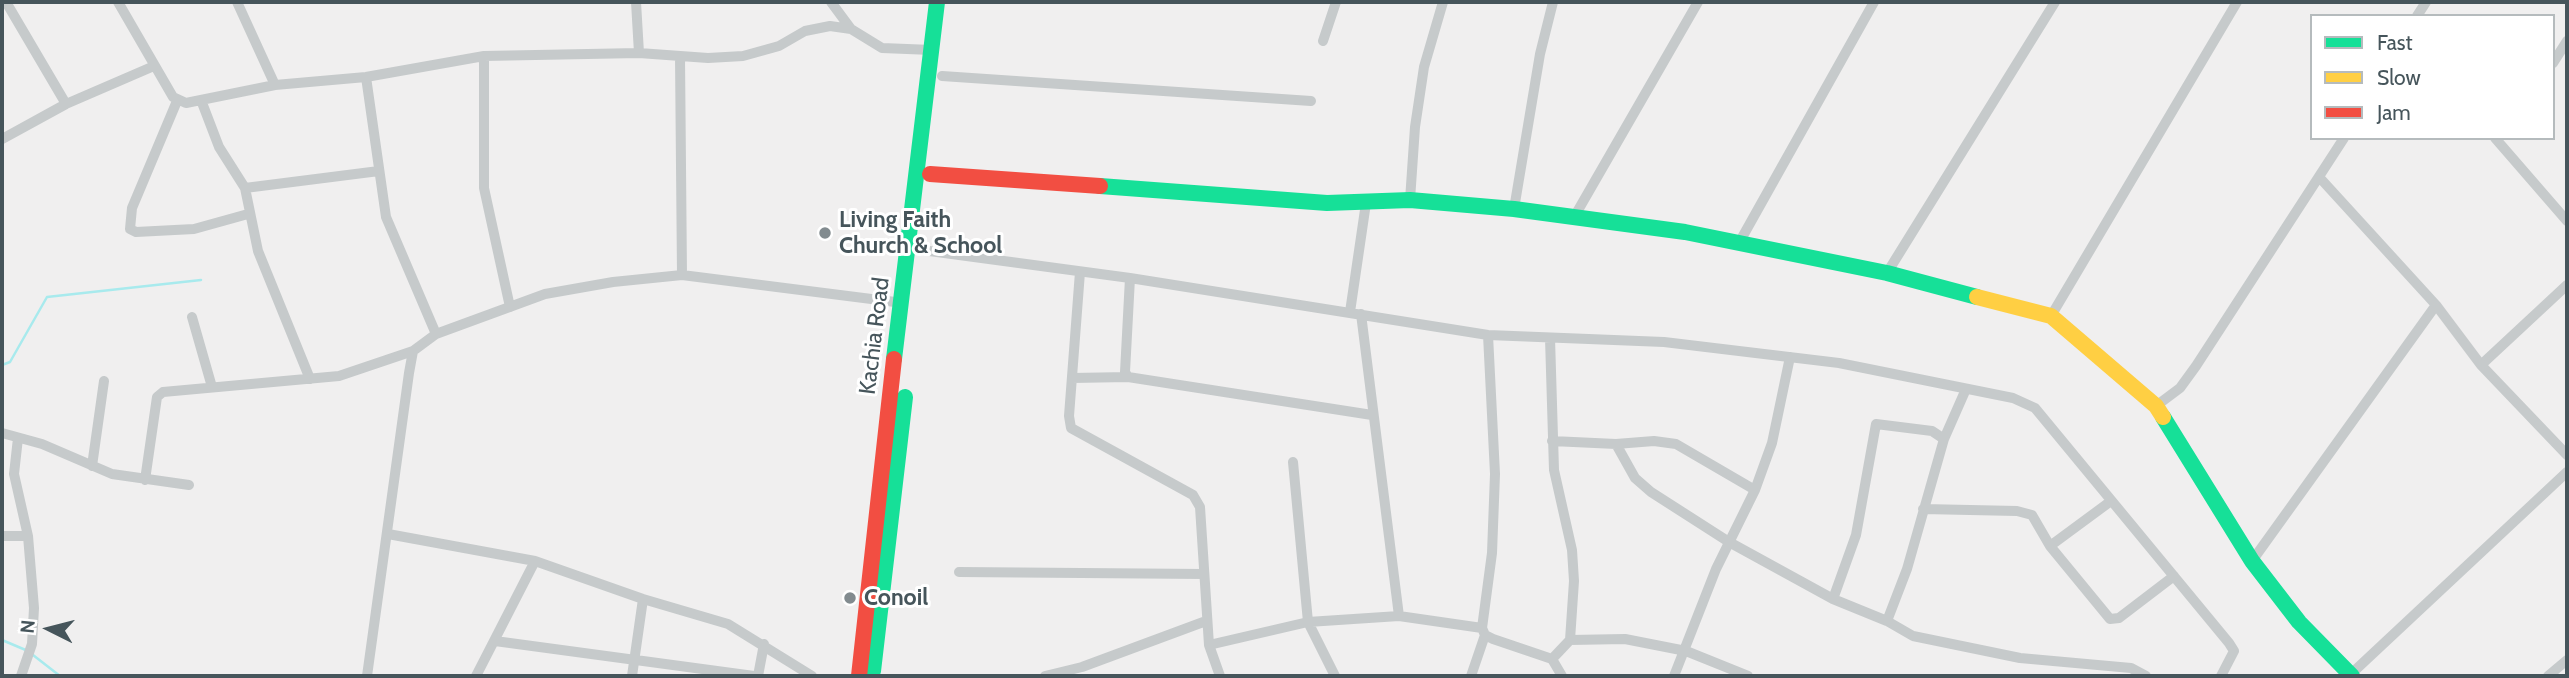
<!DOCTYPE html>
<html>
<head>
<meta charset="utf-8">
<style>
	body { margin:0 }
	#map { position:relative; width:2569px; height:678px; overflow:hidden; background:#f0efef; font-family:Cabin,sans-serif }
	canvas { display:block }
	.frame { position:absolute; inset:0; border:4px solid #46555b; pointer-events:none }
	.legend { position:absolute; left:2310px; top:14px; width:245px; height:126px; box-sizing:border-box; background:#fff; border:2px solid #b5bbbd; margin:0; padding:9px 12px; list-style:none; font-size:21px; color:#46555b }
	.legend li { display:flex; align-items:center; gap:14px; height:35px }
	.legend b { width:35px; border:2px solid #b5bbbd }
	.north { position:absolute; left:14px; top:594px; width:70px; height:70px; -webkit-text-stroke:5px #fff; paint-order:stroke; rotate:276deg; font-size:19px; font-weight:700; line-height:28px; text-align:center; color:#46555b }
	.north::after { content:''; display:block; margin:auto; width:24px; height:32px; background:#46555b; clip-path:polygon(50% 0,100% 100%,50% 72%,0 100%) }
</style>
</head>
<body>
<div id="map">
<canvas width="2569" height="678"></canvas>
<div class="frame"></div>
<ul class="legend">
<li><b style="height:9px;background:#16e098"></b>Fast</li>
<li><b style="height:9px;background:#ffcf43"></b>Slow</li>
<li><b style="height:9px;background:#f24e42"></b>Jam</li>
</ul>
<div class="north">N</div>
</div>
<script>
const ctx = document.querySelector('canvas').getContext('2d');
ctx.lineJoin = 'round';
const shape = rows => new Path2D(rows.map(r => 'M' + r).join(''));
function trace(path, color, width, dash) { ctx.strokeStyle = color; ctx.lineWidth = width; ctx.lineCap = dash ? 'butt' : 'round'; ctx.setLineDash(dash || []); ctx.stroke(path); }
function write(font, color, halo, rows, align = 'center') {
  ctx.font = font + ' Cabin,sans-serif'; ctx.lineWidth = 6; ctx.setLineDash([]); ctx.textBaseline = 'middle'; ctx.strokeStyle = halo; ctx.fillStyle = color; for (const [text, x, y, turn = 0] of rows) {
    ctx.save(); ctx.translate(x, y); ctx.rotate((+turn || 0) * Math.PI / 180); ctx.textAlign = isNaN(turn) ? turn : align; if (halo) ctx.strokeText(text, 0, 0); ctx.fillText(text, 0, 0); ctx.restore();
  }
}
const stream = shape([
	[2,365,10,362,47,297,201,280],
	[2,640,28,651],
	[33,655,60,676]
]);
const street = shape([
	[6,2,66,104],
	[118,2,173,97,186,103,275,85,366,77,484,56,639,53,708,58,743,56,779,46,805,31,830,26,851,29,882,48,932,50],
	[237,2,275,85],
	[636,2,639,53],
	[831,2,851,29],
	[2417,16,2426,2],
	[1323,41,1336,2],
	[484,56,484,188,510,307],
	[680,57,682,275],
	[2553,63,2567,41],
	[942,76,1311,101],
	[366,77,386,217,436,334],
	[201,100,219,147,245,188,258,251,310,379],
	[177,101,132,208,130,229,136,232,194,229,248,214],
	[2495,138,2567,221],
	[2,139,66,104,154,66],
	[2320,178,2436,305,2481,365,2567,455],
	[245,188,379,171],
	[1410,200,1415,127,1424,67,1443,2],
	[1514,209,1540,54,1553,2],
	[1573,219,1698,2],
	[1739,243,1874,2],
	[922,250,1130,278,1488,335,1664,342,1839,363,2013,398,2035,408,2229,643,2234,651,2221,676],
	[1080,272,1069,416,1071,428,1193,495,1200,507,1209,645,1220,676],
	[1887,273,2055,2],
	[1130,278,1125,372,1128,377,1372,415],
	[1350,312,1366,203],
	[1361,314,1399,616],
	[2051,316,2237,2],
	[192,317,212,387],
	[1488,335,1495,474,1492,553,1482,628,1485,635,1493,639,1552,659,1562,676],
	[1550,338,1554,470,1572,550,1574,581,1570,640],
	[2481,365,2567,285],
	[1072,378,1128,377],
	[2156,406,2180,388,2196,366,2344,138],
	[2,433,42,444,112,474,189,485],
	[18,438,14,474,28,536,34,608,32,644,21,676],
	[1552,441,1616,444,1654,441,1676,444,1755,490],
	[1616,444,1635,478,1651,492,1729,542,1833,599,1887,621,1913,636,2020,658,2131,668,2146,676],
	[1293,462,1308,622,1335,676],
	[92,466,104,381],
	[145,480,157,397,163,392,339,376,413,351],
	[1923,509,2017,511,2032,515,2050,546,2110,619,2119,618,2174,576],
	[388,534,535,561,643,599,728,624,812,676],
	[2,536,28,536],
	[2050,546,2111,501],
	[2252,561,2436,305],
	[959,572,1204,574],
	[1833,599,1856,535,1876,424,1932,431,1944,439],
	[1887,621,1907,569,1944,439,1966,389],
	[495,641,754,676],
	[1209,645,1308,622,1399,616,1482,628],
	[1552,659,1570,640,1625,639,1686,651,1748,676],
	[2350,675,2567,472],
	[367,676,409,373,413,351,436,334,545,294,613,282,682,275,903,303],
	[476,676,535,561],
	[632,676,643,599],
	[758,676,764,644],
	[1045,676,1082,667,1206,621],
	[1471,676,1485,635],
	[1674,676,1716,569,1755,490,1772,443,1790,357],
	[2548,676,2567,660]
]);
const fast = shape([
	[1100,186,1327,203,1410,200,1514,209,1685,232,1887,273,1977,297],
	[894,359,937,2],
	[2163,417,2252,561,2299,622,2352,676],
	[873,671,905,397]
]);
const slow = shape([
	[1977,297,2051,316,2156,406,2163,417]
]);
const jam = shape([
	[930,174,1100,186],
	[859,676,894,359]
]);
const markers = [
	[825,233,7,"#828b8f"],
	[850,598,7,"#828b8f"]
];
const poiNames = [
	["Living Faith",839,220],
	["Church & School",839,246],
	["Conoil",864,598]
];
const streetNames = [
	["Kachia Road",875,336,-83]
];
trace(stream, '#a8eaed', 2.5);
trace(street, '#c6cacb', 10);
trace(fast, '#16e098', 16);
trace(slow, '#ffcf43', 16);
trace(jam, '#f24e42', 16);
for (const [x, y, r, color] of markers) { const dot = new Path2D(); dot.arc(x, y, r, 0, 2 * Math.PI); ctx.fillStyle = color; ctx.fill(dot); trace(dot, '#fff', 2.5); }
write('bold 23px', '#46555b', '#fff', poiNames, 'left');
write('23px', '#46555b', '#fff', streetNames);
</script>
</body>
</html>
